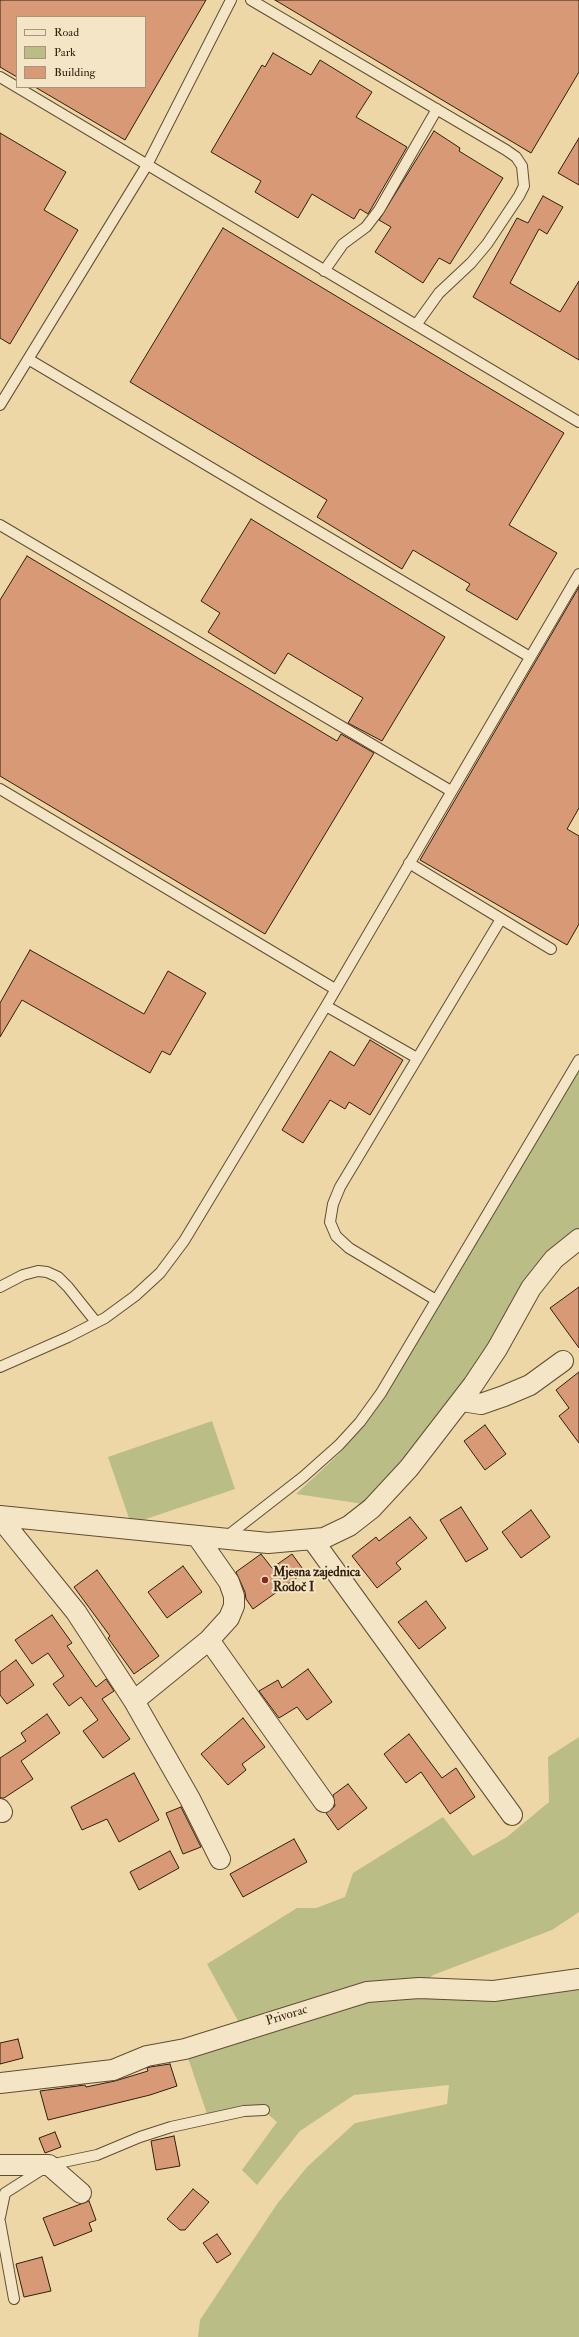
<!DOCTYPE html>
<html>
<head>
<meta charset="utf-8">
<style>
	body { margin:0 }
	#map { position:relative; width:579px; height:2337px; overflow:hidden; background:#eed7a7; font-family:"IM FELL Double Pica",serif }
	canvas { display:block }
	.legend { position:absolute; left:16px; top:16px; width:130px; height:72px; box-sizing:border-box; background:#f4e5c6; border:1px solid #a6967c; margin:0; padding:5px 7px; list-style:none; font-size:12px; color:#311f0e }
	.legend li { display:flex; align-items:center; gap:8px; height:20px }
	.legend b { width:20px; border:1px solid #a6967c }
</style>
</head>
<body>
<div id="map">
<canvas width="579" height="2337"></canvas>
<ul class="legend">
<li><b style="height:5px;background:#f4e5c6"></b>Road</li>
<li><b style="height:11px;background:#babe86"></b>Park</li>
<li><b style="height:11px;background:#d89a76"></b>Building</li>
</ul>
</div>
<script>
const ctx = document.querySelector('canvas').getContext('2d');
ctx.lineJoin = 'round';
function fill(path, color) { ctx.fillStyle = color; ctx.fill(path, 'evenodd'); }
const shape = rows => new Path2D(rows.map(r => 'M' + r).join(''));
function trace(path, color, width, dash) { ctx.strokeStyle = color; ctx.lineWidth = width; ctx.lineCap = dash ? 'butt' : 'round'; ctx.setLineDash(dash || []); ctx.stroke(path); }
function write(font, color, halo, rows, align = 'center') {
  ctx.font = font + ' "IM FELL Double Pica",serif'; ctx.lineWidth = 4; ctx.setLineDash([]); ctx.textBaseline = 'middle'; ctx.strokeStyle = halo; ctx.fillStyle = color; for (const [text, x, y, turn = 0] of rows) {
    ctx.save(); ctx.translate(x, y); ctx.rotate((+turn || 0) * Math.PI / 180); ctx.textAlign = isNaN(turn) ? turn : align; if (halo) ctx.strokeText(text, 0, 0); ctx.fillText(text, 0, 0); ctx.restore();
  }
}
const green = shape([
	[579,1067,579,1234,460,1395,370,1505,296,1494,339,1454,374,1410],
	[212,1421,235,1489,131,1524,108,1457],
	[579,1737,579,1912,552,1930,433,1975,419,1988,579,1979,579,2337,198,2337,200,2320,277,2204,307,2167,355,2123,447,2104,449,2085,354,2095,300,2131,257,2185,242,2170,277,2122,263,2110,208,2117,185,2049,243,2030,207,1964,297,1908,316,1908,345,1897,353,1873,443,1817,473,1856,507,1837,549,1802,548,1757]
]);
const building = shape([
	[0,0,206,0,125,140,35,87,145,87,145,17,17,17,17,77,0,67,0,0],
	[275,0,579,0,579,72,531,153,275,0],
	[273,53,311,75,320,60,372,92,356,117,407,147,368,214,360,209,354,219,312,194,298,218,255,192,261,181,211,152,262,65,265,67,273,53],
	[434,131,460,148,459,151,503,178,450,264,439,258,423,283,375,252,391,227,379,220,434,131],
	[0,133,66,172,44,210,78,230,10,344,0,338,0,133],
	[579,138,579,185,558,173,579,138],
	[543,196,563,207,547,234,539,229,510,283,560,312,579,281,579,360,473,297,517,218,528,223,543,196],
	[223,228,564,433,509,525,557,553,517,620,466,590,470,584,413,550,402,569,317,517,327,500,130,382,223,228],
	[251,519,445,637,382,741,348,723,363,698,288,653,275,674,208,632,220,613,201,601,251,519],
	[27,556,337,741,341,734,374,753,265,934,0,776,0,600,27,556],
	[579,587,579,808,567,829,579,836,579,924,567,945,420,860,579,587],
	[30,950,144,1014,168,971,206,993,170,1055,162,1051,150,1073,22,1000,0,1037,0,1003,30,950],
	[370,1040,403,1060,370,1115,349,1102,345,1109,330,1100,303,1143,282,1130,330,1051,354,1066,370,1040],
	[579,1287,579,1348,550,1308,579,1287],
	[579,1372,579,1443,559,1416,569,1408,556,1390,579,1372],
	[485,1425,506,1454,485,1470,464,1441,485,1425],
	[461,1507,488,1549,466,1562,440,1520,461,1507],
	[531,1510,550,1537,521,1558,502,1532,531,1510],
	[410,1517,427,1538,396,1563,401,1569,377,1588,352,1556,376,1537,379,1541,410,1517],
	[261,1554,272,1568,292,1554,305,1572,253,1609,246,1599,245,1592,236,1572,261,1554],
	[183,1566,202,1592,167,1618,148,1592,183,1566],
	[97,1570,159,1656,134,1674,108,1638,110,1636,74,1587,97,1570],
	[426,1601,446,1628,419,1649,398,1622,426,1601],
	[52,1615,72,1643,67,1646,96,1687,106,1679,114,1691,102,1699,130,1739,103,1758,83,1731,98,1720,81,1697,69,1706,53,1684,64,1676,48,1653,32,1664,15,1640,52,1615],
	[16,1660,34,1685,7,1704,0,1695,0,1672,16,1660],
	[308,1669,332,1702,307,1720,297,1707,279,1718,259,1691,278,1680,282,1688,308,1669],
	[47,1714,60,1733,21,1761,33,1779,4,1798,0,1798,0,1758,26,1741,21,1733,47,1714],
	[243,1718,265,1747,242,1764,246,1770,228,1785,201,1754,243,1718],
	[409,1734,442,1778,456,1768,475,1797,450,1814,421,1772,406,1783,384,1754,409,1734],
	[134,1773,159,1820,119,1842,107,1819,82,1830,71,1807,134,1773],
	[348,1784,367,1808,338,1830,326,1813,335,1806,333,1795,348,1784],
	[181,1807,201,1847,183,1854,166,1813,181,1807],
	[294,1839,307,1862,243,1897,230,1874,294,1839],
	[170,1851,179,1868,139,1890,130,1872,170,1851],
	[18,2039,23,2058,0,2064,0,2043,18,2039],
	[170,2064,177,2086,150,2095,48,2120,40,2091,85,2085,86,2087,115,2081,148,2071,147,2068,150,2067,170,2064],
	[55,2132,61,2147,45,2153,39,2138,55,2132],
	[174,2136,180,2166,156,2170,151,2141,174,2136],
	[193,2189,209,2202,185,2230,180,2230,167,2219,193,2189],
	[89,2201,96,2220,89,2223,92,2231,54,2246,43,2218,89,2201],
	[217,2234,231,2254,217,2263,203,2243,217,2234],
	[42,2257,51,2291,24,2297,16,2264,42,2257]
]);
const lane = shape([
	[251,0,506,150,516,157,522,166,524,186,519,196,487,244,471,263,439,293,416,325],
	[0,77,579,422],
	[324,271,343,244,366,227,379,210,437,109],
	[28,359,530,657],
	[0,405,147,165,231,0],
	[0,525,451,791],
	[0,789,335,989],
	[409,863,551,949],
	[326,1006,417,1058],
	[0,1287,23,1275,38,1271,47,1272,58,1277,68,1287,96,1322],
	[436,1300,349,1248,336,1236,330,1222,333,1204,340,1187,501,919],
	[0,1367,68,1337,105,1318,135,1296,160,1273,184,1241,326,1006,579,574],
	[226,1537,303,1477,339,1445,360,1422,381,1393,579,1060],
	[0,2217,5,2193,49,2165,97,2155,140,2137,171,2127,244,2111,264,2110],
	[0,2222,14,2299]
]);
const street = shape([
	[462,1401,481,1404,504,1396,530,1385,563,1361],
	[0,1516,268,1543,324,1538,349,1526,372,1508,409,1468,473,1385,497,1349,531,1288,554,1259,579,1239],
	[0,1518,76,1612,134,1701,190,1799,220,1859],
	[312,1539,512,1815],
	[209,1640,324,1802],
	[134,1701,209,1640,229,1618,234,1606,234,1596,229,1582,197,1536],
	[0,1809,2,1812],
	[0,2083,113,2070,147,2056,185,2049,367,1992,419,1988,494,1991,579,1979],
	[0,2165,49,2165,81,2193]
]);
const markers = [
	[265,1580,4,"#8f2418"]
];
const poiNames = [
	["Mjesna zajednica",273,1573],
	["Rodoč I",273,1588]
];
const streetNames = [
	["Privorac",287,2016,-17]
];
fill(green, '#babe86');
fill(building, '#d89a76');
trace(building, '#311f0e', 1);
trace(lane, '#604d34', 12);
trace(street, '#604d34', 22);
trace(lane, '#f4e5c6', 10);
trace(street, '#f4e5c6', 20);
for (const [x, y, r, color] of markers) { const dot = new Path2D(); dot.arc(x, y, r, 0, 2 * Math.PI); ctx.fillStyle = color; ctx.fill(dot); trace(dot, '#f4e5c6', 1.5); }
write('bold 13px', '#311f0e', '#f4e5c6', poiNames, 'left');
write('13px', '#311f0e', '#f4e5c6', streetNames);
</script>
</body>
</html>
